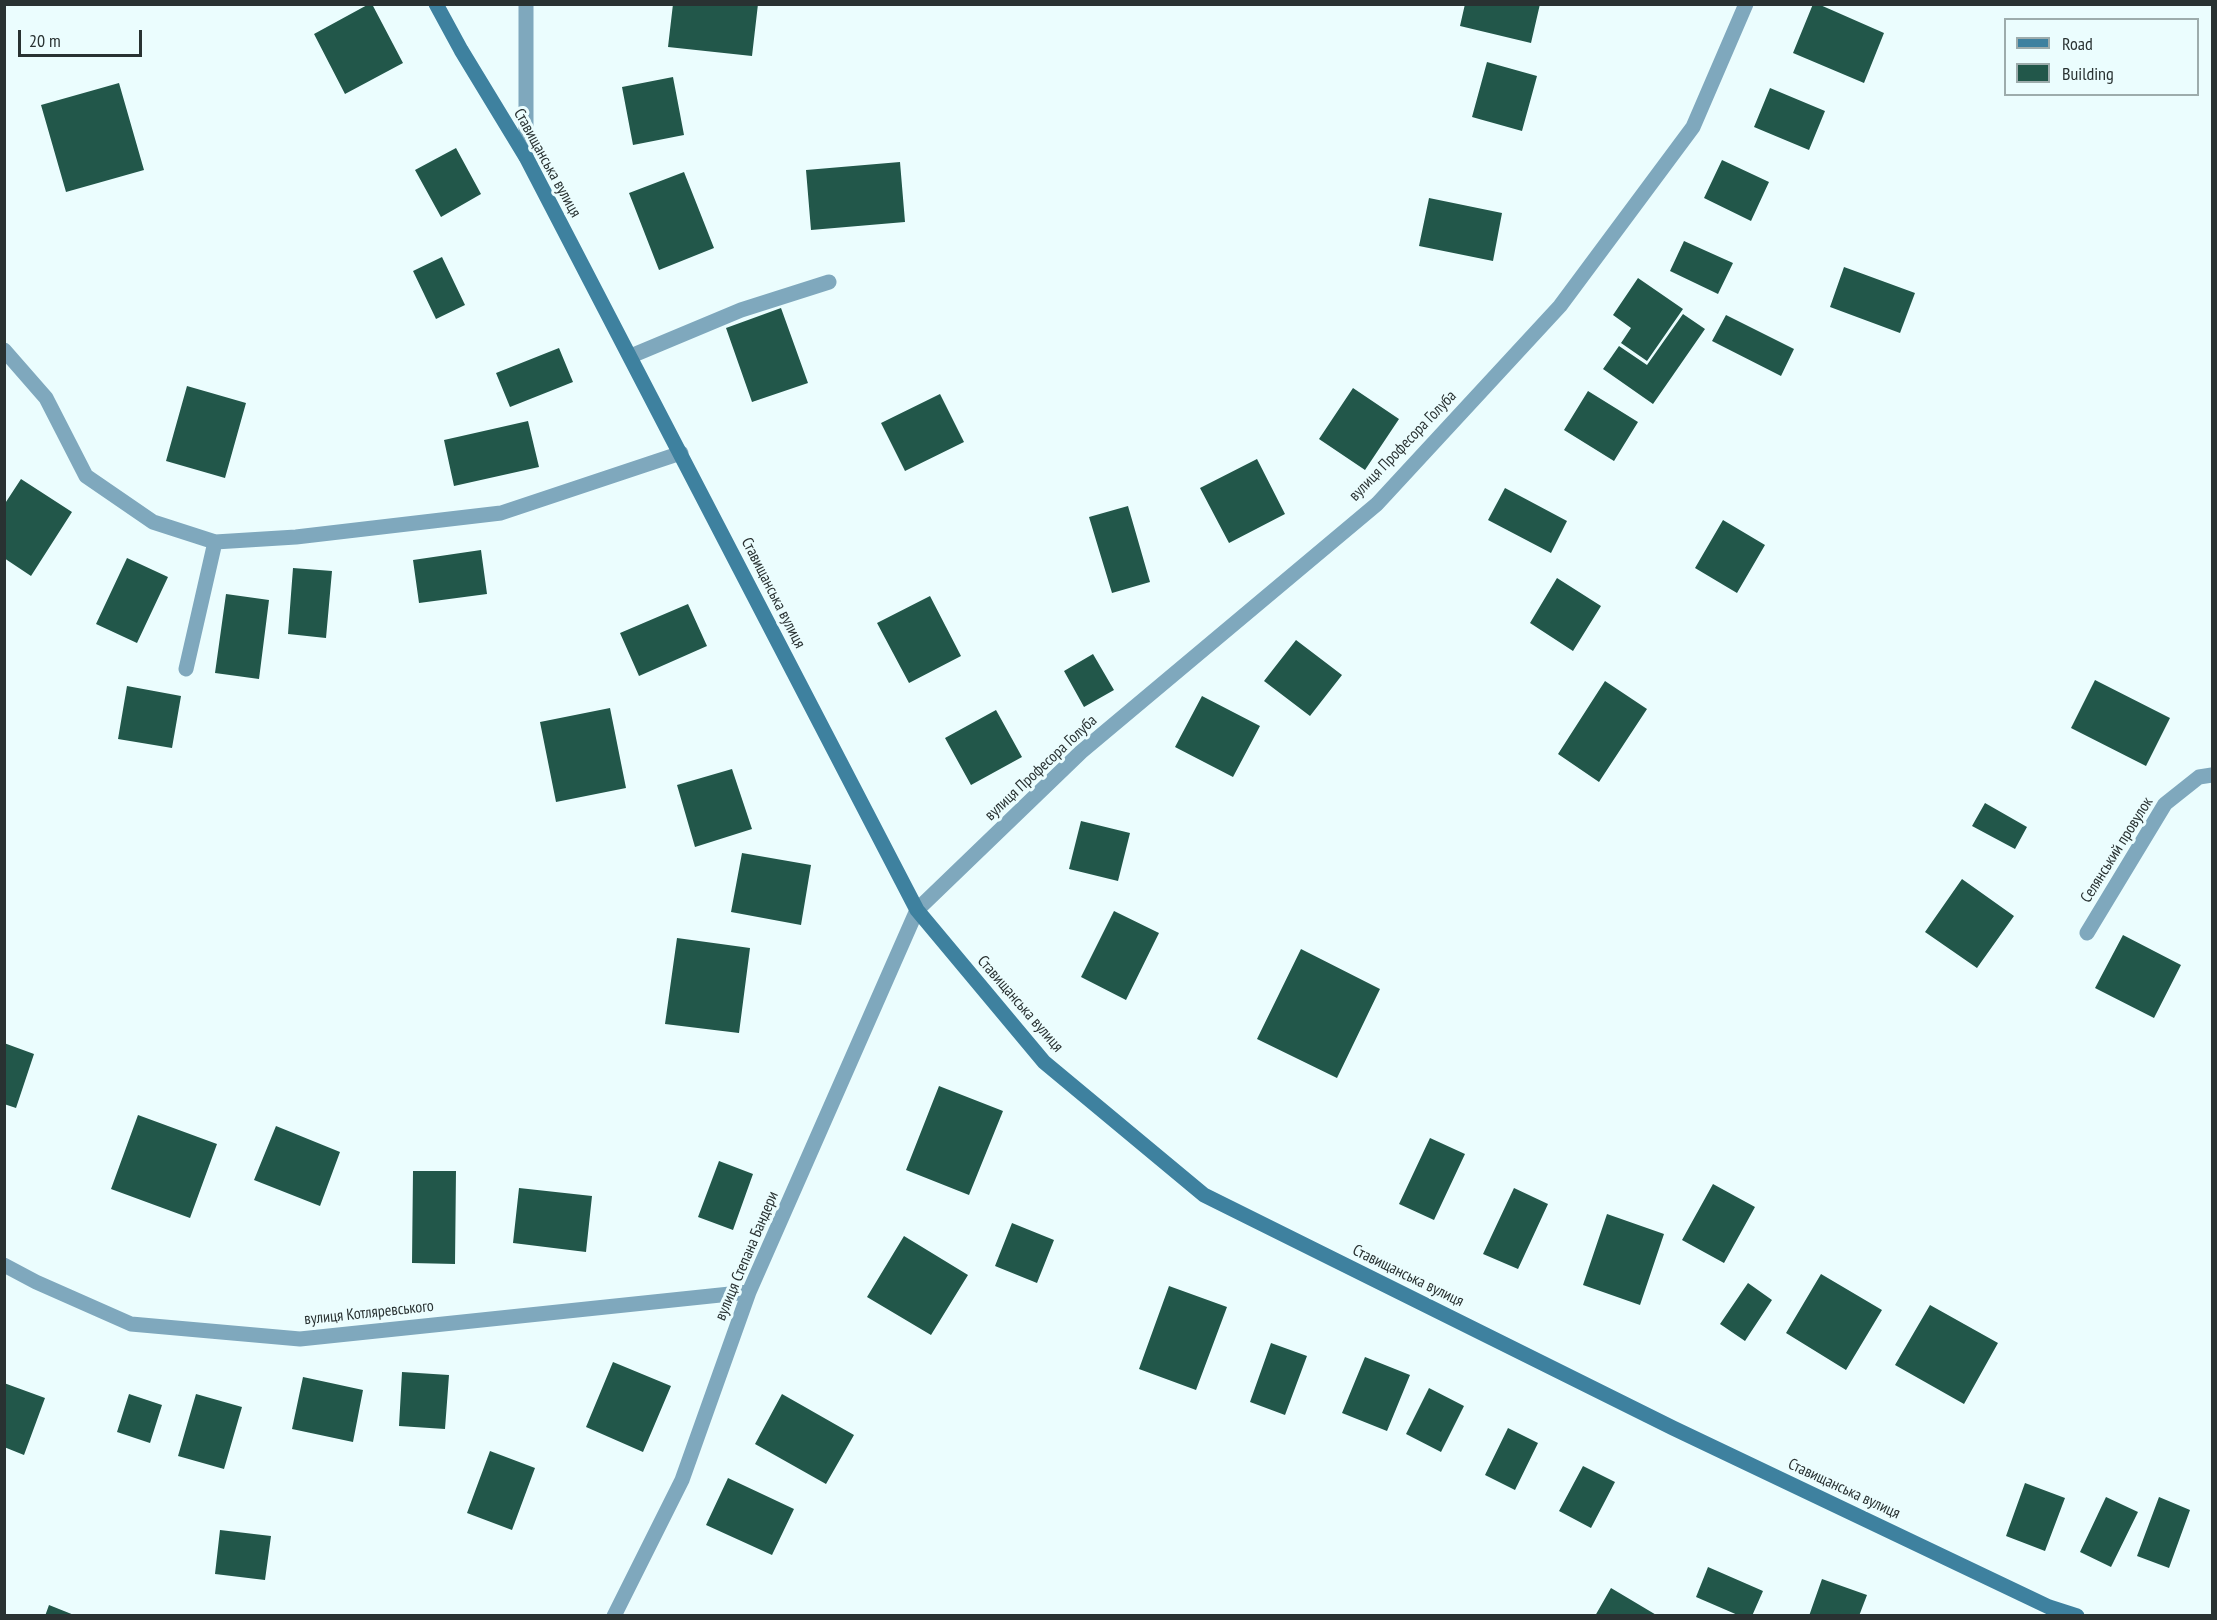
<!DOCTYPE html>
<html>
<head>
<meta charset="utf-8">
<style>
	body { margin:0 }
	#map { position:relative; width:2217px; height:1620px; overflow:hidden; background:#ebfdfe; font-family:"PT Sans Narrow",sans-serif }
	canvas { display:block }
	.frame { position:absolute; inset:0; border:6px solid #293232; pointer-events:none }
	.legend { position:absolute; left:2004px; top:18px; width:195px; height:78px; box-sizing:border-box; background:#ebfdfe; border:2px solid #9dacac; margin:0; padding:8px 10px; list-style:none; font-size:18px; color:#293232 }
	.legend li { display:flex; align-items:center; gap:12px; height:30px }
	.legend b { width:30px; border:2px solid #9dacac }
	.scale { position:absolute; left:18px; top:30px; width:124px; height:27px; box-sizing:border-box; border:3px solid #293232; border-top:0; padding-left:8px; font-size:18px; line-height:21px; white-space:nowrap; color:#293232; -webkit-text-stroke:4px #ebfdfe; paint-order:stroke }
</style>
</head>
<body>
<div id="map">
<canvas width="2217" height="1620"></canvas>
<div class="frame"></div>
<ul class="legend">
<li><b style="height:8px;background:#3e819f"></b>Road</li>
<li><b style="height:16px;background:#22574a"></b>Building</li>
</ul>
<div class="scale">20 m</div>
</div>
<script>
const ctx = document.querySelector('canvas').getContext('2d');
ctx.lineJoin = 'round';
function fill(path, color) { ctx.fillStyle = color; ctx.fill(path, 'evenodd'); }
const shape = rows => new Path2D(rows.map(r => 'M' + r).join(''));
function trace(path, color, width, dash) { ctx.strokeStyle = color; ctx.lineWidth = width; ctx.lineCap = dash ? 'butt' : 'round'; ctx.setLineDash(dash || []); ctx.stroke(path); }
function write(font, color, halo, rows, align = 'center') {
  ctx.font = font + ' "PT Sans Narrow",sans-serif'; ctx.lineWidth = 6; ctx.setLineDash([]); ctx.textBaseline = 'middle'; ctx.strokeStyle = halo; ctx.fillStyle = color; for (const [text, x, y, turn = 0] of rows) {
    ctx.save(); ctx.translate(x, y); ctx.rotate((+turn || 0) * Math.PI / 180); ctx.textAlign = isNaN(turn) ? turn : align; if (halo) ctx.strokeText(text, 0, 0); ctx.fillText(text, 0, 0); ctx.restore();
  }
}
const building = shape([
	[369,4,372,4,403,63,345,94,314,34],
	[673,4,758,4,752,56,668,47],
	[1465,4,1540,4,1531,43,1460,26],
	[1813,4,1818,4,1884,33,1864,83,1793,53],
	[1487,62,1537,76,1522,131,1472,117],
	[673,77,684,135,633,145,622,87],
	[119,83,144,170,66,192,41,105],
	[1770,88,1825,111,1809,150,1754,127],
	[456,148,481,194,441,217,415,170],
	[1722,160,1769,182,1751,221,1704,198],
	[900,162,905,222,811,230,806,170],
	[684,172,714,248,659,270,629,193],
	[1429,198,1502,213,1493,261,1419,246],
	[1684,241,1733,263,1718,294,1670,271],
	[442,257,465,305,436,319,413,271],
	[1844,267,1915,293,1900,333,1830,307],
	[1638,278,1683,309,1647,361,1621,343,1631,328,1613,315],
	[781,308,808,383,752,402,726,328],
	[1683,314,1705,329,1653,404,1603,369,1619,346,1647,365],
	[1726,315,1794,349,1781,376,1712,341],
	[559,348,573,382,510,407,496,373],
	[187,386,246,403,225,478,166,461],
	[1353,388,1399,419,1365,470,1319,439],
	[1588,391,1638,422,1614,461,1564,430],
	[940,394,964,442,905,471,881,423],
	[528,421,539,467,454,486,444,440],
	[1257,459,1285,514,1229,543,1200,488],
	[21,479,72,512,31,576,4,558,4,505],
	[1505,488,1567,521,1551,553,1488,520],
	[1128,506,1150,582,1112,593,1089,517],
	[1723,520,1765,545,1737,593,1695,568],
	[481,550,487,594,419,603,413,560],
	[127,558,168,577,137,643,96,624],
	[293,568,332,571,326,638,288,634],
	[1557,578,1601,606,1573,651,1530,623],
	[226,594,269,600,259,679,215,673],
	[930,596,961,656,909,683,877,623],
	[688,604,707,646,639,676,620,633],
	[1296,640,1342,675,1310,716,1264,681],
	[1093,654,1114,690,1084,707,1064,671],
	[2095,680,2170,718,2146,766,2071,728],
	[1605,681,1647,709,1599,782,1558,754],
	[127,686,181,696,172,748,118,739],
	[1202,696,1260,726,1233,777,1175,747],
	[610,708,626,788,556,802,540,722],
	[996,710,1022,757,971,785,945,738],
	[732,769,752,829,695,847,677,785],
	[1985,803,2027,827,2015,849,1972,826],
	[1081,821,1130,833,1118,881,1069,869],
	[742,853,811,865,801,925,731,912],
	[1962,879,2014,916,1977,968,1925,932],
	[1114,911,1159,933,1126,1000,1081,977],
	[2123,935,2181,965,2154,1018,2095,988],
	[677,938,750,948,739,1033,665,1024],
	[1301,949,1380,989,1337,1078,1257,1039],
	[4,1043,34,1054,16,1108,4,1104],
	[939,1086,1003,1111,969,1195,906,1170],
	[138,1115,217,1144,190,1218,111,1189],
	[276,1126,340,1152,320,1206,254,1180],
	[1430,1138,1465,1154,1434,1220,1399,1204],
	[719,1161,753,1174,733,1230,698,1217],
	[413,1171,456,1171,455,1264,412,1263],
	[1713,1184,1755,1207,1724,1263,1682,1240],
	[519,1188,592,1196,586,1252,513,1243],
	[1514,1188,1548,1204,1518,1269,1483,1254],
	[1607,1214,1664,1234,1640,1305,1583,1285],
	[1012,1223,1054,1240,1037,1283,995,1266],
	[904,1236,968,1275,931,1335,867,1297],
	[1821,1274,1882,1310,1846,1370,1786,1333],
	[1748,1283,1772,1300,1745,1341,1720,1324],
	[1169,1286,1227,1307,1196,1390,1139,1369],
	[1930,1305,1998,1343,1964,1404,1895,1365],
	[1271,1343,1307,1356,1285,1415,1250,1402],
	[1365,1357,1410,1375,1387,1431,1342,1413],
	[613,1362,671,1386,643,1452,586,1427],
	[402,1372,449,1375,445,1429,399,1426],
	[303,1377,363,1390,353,1442,292,1429],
	[4,1383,45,1398,24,1455,4,1447],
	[1429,1388,1464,1406,1441,1452,1406,1434],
	[129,1394,162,1405,150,1443,117,1432],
	[196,1394,242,1407,224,1469,178,1456],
	[782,1394,854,1435,826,1484,755,1444],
	[1508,1428,1538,1443,1515,1490,1485,1475],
	[490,1451,535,1468,512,1530,467,1513],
	[1583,1466,1615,1482,1591,1528,1559,1511],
	[728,1478,794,1509,772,1555,706,1525],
	[2025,1483,2065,1498,2045,1551,2006,1536],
	[2106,1497,2138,1512,2111,1567,2080,1552],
	[2159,1497,2190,1510,2169,1568,2137,1556],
	[220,1530,271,1536,265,1580,215,1574],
	[1708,1567,1763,1591,1752,1616,1740,1616,1696,1597],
	[1822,1579,1867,1595,1859,1616,1809,1616],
	[1611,1588,1658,1616,1595,1616],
	[49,1605,74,1615,74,1616,45,1616]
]);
const lane = shape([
	[4,350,46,398,86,476,153,522,215,542,296,537,501,513,681,453],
	[631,356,741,310,829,282],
	[186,669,215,542]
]);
const street = shape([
	[526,157,526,4],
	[2087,933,2165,804,2199,777,2212,775],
	[4,1265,36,1282,131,1324,300,1339,749,1292],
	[614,1616,682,1480,749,1292,917,910,1081,752,1377,504,1560,306,1693,127,1746,4]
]);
const secondary = shape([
	[436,4,461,50,526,157,917,910,1044,1062,1204,1195,1673,1428,2049,1607,2077,1616]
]);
const streetNames = [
	["Ставищанська вулиця",547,163,61],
	["вулиця Професора Голуба",1403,446,-46],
	["Ставищанська вулиця",773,593,63],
	["вулиця Професора Голуба",1041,768,-43],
	["Селянський провулок",2117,850,-58],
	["Ставищанська вулиця",1020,1004,49],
	["вулиця Степана Бандери",747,1256,-67],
	["Ставищанська вулиця",1408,1276,26],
	["вулиця Котляревського",369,1313,-6],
	["Ставищанська вулиця",1844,1489,25]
];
fill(building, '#22574a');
trace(lane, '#7fa8bd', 15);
trace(street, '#7fa8bd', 15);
trace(secondary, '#3e819f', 15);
write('16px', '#293232', '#ebfdfe', streetNames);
</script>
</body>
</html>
